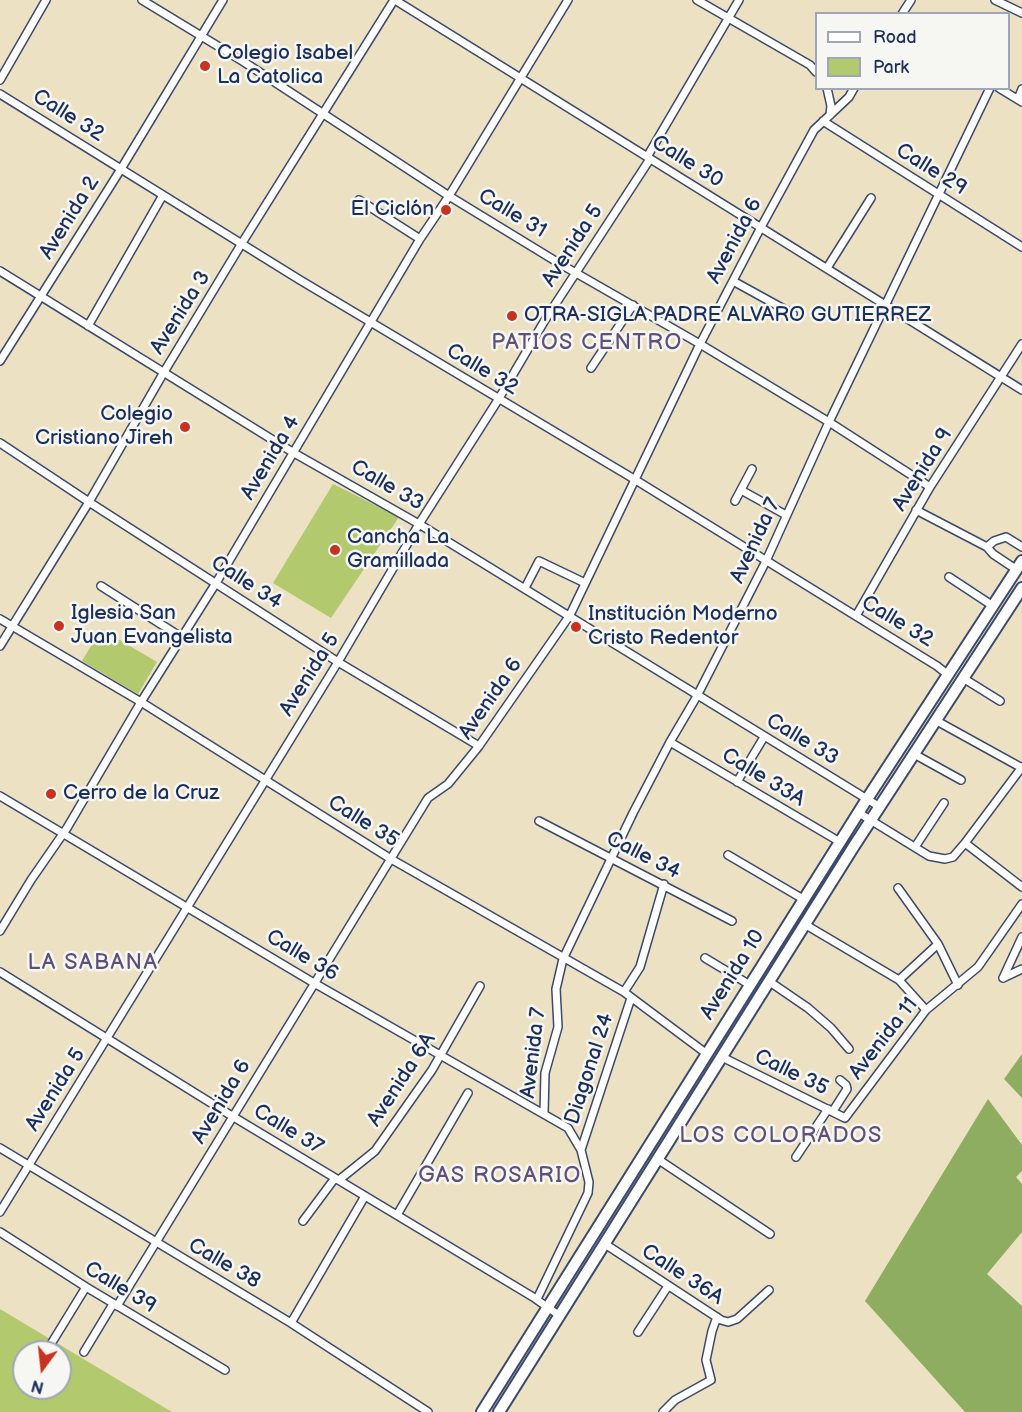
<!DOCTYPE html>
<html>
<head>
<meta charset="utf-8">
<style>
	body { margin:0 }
	#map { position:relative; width:1022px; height:1412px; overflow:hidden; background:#ece1c3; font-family:"Balsamiq Sans",sans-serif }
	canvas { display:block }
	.legend { position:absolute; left:815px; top:12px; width:195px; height:78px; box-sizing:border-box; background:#f6f6f2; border:2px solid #9ea6b7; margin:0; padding:8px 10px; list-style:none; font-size:18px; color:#1b2f5e }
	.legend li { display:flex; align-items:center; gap:12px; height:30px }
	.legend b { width:30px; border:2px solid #9ea6b7 }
	.north { position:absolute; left:12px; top:1340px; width:60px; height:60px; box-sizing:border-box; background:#f6f6f2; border:2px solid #9ea6b7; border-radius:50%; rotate:195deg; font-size:16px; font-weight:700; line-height:24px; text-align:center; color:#1b2f5e }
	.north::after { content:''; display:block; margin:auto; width:21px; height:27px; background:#c8321e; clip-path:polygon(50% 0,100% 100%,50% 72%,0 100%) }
</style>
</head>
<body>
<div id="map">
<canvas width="1022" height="1412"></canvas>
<ul class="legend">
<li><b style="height:8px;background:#fff"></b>Road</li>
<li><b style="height:16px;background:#b3c96e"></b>Park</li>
</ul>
<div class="north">N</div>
</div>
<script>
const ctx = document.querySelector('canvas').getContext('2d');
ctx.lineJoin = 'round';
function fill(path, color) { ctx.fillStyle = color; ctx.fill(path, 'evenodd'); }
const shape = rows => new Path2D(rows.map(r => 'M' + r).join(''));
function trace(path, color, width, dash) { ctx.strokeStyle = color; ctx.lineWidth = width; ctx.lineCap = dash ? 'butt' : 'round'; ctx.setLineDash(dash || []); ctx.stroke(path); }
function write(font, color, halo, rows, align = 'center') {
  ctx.font = font + ' "Balsamiq Sans",sans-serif'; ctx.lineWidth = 5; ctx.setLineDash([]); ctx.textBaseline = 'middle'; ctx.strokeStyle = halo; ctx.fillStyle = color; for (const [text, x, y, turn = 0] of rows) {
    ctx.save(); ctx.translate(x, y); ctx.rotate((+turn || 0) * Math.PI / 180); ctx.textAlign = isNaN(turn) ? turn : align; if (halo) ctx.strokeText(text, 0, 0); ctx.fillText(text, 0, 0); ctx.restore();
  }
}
const green = shape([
	[333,484,399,517,331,618,273,583],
	[101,629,157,662,138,694,82,661],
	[0,1309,172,1412,0,1412],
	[24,1352,60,1352,60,1388,24,1388]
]);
const forest = shape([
	[1022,1054,1022,1098,1004,1079],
	[988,1099,1022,1145,1022,1171,1016,1177,1022,1184,1022,1232,987,1274,1022,1306,1022,1412,965,1412,865,1301]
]);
const minor = shape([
	[142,0,244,62,449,196,562,265,700,344,829,422,930,487],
	[395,0,1022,390],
	[697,0,810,65,816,72],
	[995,0,1022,13],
	[902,14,911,0],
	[0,80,46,0],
	[827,88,831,106,830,115],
	[999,88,1022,102],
	[0,94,300,280,634,479,937,666,947,674],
	[1018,99,1022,89],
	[823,121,1022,247],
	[647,157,739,0],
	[359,200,420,239],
	[827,268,871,198],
	[0,271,294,453,419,524,880,807],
	[733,281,793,314],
	[88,326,163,195],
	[0,361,121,169,223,0],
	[591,368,633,305],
	[0,443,89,502,338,662,479,746],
	[741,490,786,515],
	[735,501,752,469],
	[916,510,987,547,993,554,1017,570],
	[987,547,994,541,1006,537,1022,547],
	[949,577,993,606],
	[101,586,181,637],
	[525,588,539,561,585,583],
	[856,616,930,487,1022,344],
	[0,619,141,702,391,859,624,992,707,1054],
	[0,646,89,502,164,372,242,243,394,0],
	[963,678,1000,701],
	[935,720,1022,768],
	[670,742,840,842],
	[914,754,961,780],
	[737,782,764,737],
	[0,796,314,983,568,1128,581,1150,589,1182,588,1193,537,1299],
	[859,813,929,856,945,859,953,857,965,843,1022,767],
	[539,821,732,921],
	[965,843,1022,887],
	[915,847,944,803],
	[728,855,803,899],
	[898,888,938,944,958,985],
	[806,925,899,980,926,1010],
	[0,931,31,880,67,828,141,702,216,583,420,239,449,196,568,0],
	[705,958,750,985],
	[0,972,232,1116,533,1297,560,1316],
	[1003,978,1022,937],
	[1003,978,1022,969],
	[899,980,938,944],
	[770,982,808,1008,831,1028,849,1049],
	[624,992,640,967,664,884],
	[722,1057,845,1118,926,1010,978,967,1022,904],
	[833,1111,847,1089,846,1085,840,1080],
	[544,1113,545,1073,558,1027,556,989,563,959,633,813,670,742,697,696,766,561,829,422,990,88],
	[0,1148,291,1323,428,1412],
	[581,1150,631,998],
	[796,1157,828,1109],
	[659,1160,770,1234],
	[339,1180,375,1151,432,1070,480,986],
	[0,1212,338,662,419,524,498,400,545,320,650,159],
	[397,1215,468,1093],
	[303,1221,335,1178],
	[0,1232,86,1287,225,1370],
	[605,1244,721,1320,728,1322,737,1319,769,1290],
	[117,1306,428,798,448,784,479,746,570,615,700,344,760,229,814,130,849,97,854,88],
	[291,1323,365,1196],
	[638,1332,668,1286],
	[51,1344,86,1287],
	[84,1352,113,1304],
	[663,1412,675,1400,711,1380,706,1360,712,1331,717,1317]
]);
const primary = shape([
	[482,1412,867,799,1022,561],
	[499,1412,854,846,1022,588]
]);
const markers = [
	[205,66,6,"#c8321e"],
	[446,210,6,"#c8321e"],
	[512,316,6,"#c8321e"],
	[185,427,6,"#c8321e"],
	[335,550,6,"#c8321e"],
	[59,626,6,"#c8321e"],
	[576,627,6,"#c8321e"],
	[51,794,6,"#c8321e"]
];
const poiNames = [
	["Colegio Isabel",217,54],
	["La Catolica",217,78],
	["El Ciclón",434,210,"right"],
	["OTRA-SIGLA PADRE ALVARO GUTIERREZ",524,316],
	["Colegio",173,415,"right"],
	["Cristiano Jireh",173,439,"right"],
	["Cancha La",347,538],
	["Gramillada",347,562],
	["Iglesia San",71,614],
	["Juan Evangelista",71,638],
	["Institución Moderno",588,615],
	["Cristo Redentor",588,639],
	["Cerro de la Cruz",63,794]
];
const streetNames = [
	["Calle 32",68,116,32],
	["Calle 30",687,162,32],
	["Calle 29",931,170,32],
	["Calle 31",512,214,31],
	["Avenida 2",70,218,-58],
	["Avenida 6",735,241,-62],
	["Avenida 5",573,246,-57],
	["Avenida 3",181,313,-58],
	["Calle 32",482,370,31],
	["Avenida 4",271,458,-59],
	["Avenida 9",923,470,-58],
	["Calle 33",387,486,30],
	["Avenida 7",756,541,-65],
	["Calle 34",246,583,33],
	["Calle 32",897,622,31],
	["Avenida 5",310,675,-58],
	["Avenida 6",491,699,-55],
	["Calle 33",802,740,31],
	["Calle 33A",763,778,31],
	["Calle 35",363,822,32],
	["Calle 34",643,856,27],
	["Calle 36",302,956,31],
	["Avenida 10",733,975,-58],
	["Avenida 11",884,1039,-52],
	["Avenida 7",534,1053,-83],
	["Diagonal 24",590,1069,-72],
	["Calle 35",791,1073,26],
	["Avenida 6A",402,1080,-57],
	["Avenida 5",56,1090,-58],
	["Avenida 6",222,1102,-59],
	["Calle 37",288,1130,31],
	["Calle 38",224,1264,30],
	["Calle 36A",682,1275,33],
	["Calle 39",120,1288,31]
];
const neighbourhoodNames = [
	["PATIOS CENTRO",587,343],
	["LA SABANA",93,963],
	["LOS COLORADOS",781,1136],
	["GAS ROSARIO",500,1176]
];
fill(green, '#b3c96e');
fill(forest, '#8ead61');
trace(minor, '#3a4a6d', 10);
trace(primary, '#3a4a6d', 14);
trace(minor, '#fff', 7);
trace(primary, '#fff', 10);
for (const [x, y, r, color] of markers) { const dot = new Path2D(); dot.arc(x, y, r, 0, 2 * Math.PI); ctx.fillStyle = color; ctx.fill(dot); trace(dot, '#f6f6f2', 2); }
write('21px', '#1b2f5e', '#f6f6f2', poiNames, 'left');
write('21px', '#1b2f5e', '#f6f6f2', streetNames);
ctx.letterSpacing = '1.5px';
write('22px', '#5f507a', '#f6f6f2', neighbourhoodNames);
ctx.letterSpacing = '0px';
</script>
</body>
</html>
